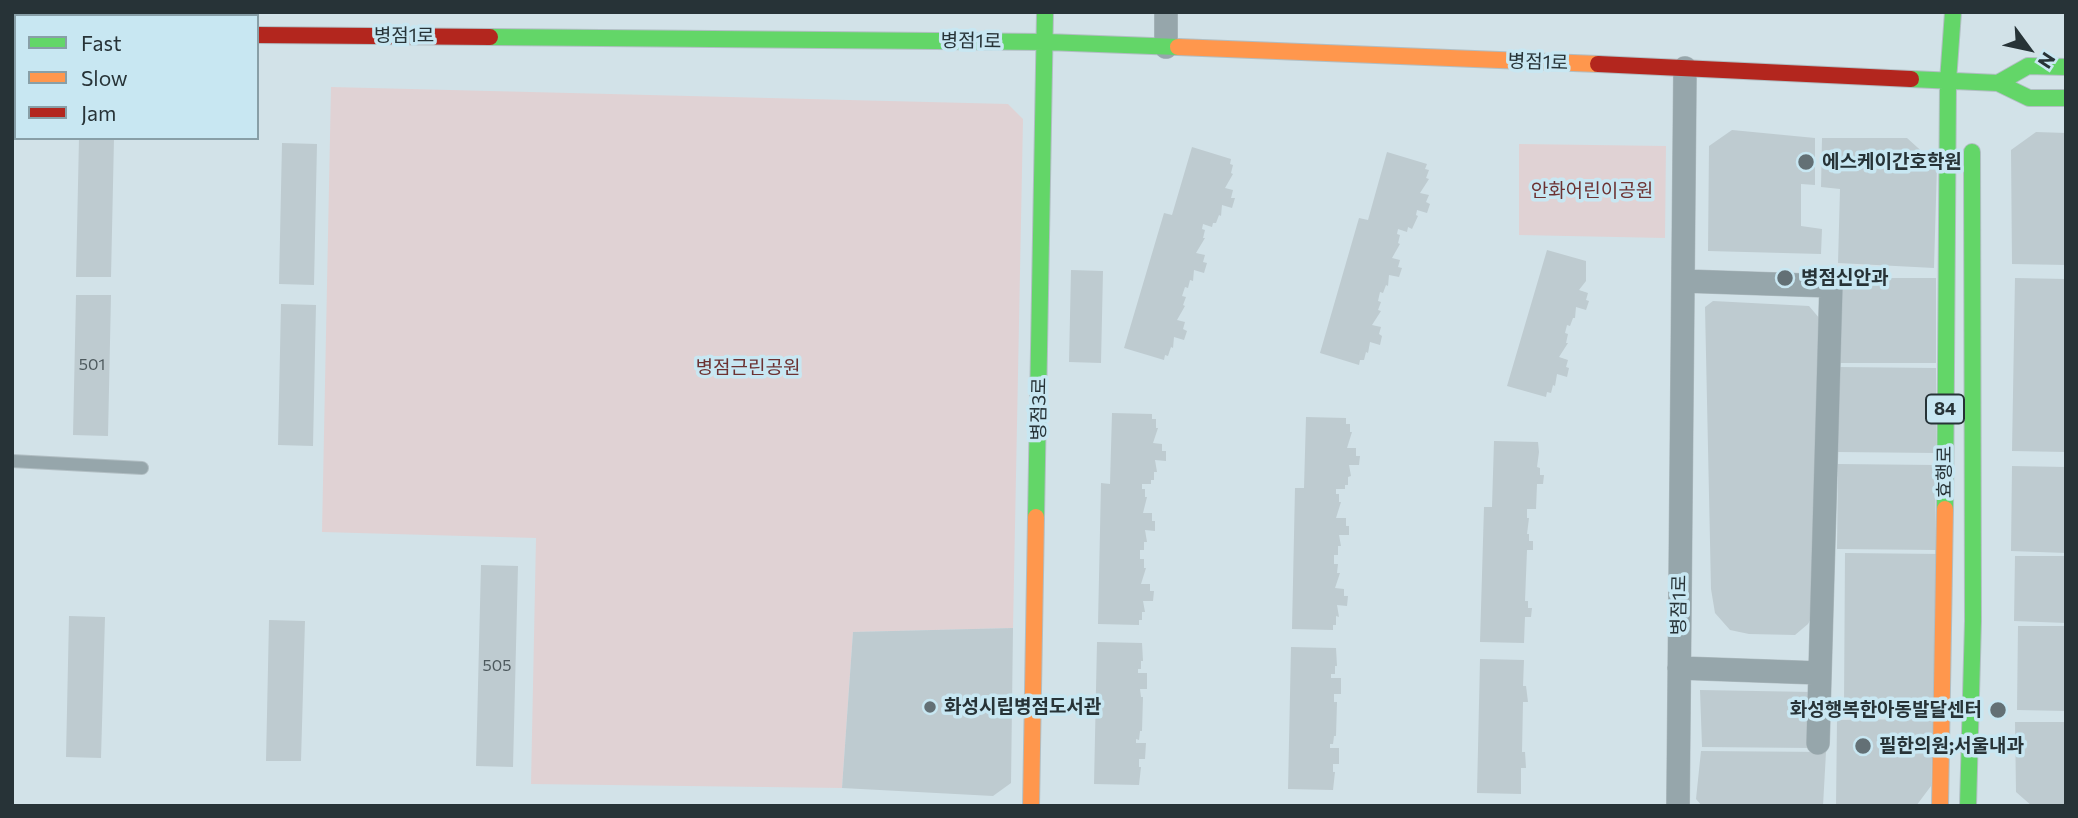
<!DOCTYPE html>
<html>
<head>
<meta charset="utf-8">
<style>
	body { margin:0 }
	#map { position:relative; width:2078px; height:818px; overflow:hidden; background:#d2e2e8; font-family:Commissioner,sans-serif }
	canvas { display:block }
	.frame { position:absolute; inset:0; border:14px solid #273337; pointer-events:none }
	.legend { position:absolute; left:14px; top:14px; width:245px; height:126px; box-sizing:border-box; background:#c8e7f2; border:2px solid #889fa7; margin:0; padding:9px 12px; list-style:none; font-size:21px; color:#273337 }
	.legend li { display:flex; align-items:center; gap:14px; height:35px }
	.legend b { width:35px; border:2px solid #889fa7 }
	.north { position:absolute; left:1994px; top:14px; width:70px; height:70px; -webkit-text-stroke:5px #c8e7f2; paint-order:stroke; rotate:123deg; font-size:19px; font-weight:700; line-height:28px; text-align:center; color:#273337 }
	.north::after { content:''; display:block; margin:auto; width:24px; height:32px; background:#273337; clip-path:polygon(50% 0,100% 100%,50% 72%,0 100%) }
</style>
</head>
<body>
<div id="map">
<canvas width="2078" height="818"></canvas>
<div class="frame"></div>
<ul class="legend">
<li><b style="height:9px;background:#63d668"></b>Fast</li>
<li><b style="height:9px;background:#ff974d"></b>Slow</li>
<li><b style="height:9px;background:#b3261e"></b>Jam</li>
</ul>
<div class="north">N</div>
</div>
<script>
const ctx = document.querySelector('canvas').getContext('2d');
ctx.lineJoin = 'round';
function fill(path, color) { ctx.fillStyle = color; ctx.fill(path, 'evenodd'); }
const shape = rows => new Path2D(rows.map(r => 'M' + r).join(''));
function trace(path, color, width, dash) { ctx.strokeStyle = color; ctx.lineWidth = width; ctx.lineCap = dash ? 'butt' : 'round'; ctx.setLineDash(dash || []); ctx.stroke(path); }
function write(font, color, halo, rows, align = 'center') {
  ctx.font = font + ' Commissioner,"Noto Sans KR",sans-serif'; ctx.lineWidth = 7; ctx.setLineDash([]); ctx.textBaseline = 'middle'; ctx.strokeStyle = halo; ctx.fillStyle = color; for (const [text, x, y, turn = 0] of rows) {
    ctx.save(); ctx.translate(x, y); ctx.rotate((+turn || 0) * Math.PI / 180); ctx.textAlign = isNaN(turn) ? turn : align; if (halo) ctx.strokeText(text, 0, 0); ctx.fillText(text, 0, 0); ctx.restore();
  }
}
const green = shape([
	[331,87,1008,104,1023,119,1013,628,853,632,842,788,531,784,536,538,322,532],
	[1519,144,1666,146,1665,238,1519,235]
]);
const building = shape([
	[1732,130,1815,138,1815,185,1801,184,1801,226,1822,229,1821,254,1708,251,1709,146],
	[2036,132,2066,133,2066,265,2012,264,2011,150],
	[79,138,114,138,111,277,76,277],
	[1822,138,1907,138,1937,165,1934,268,1838,263,1840,189,1821,187],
	[282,143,317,144,314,285,279,284],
	[1192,147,1231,159,1230,164,1233,165,1231,173,1233,174,1225,188,1233,190,1231,198,1235,198,1232,208,1222,205,1221,216,1219,215,1216,223,1213,223,1212,227,1203,224,1202,229,1205,230,1203,238,1205,238,1196,253,1205,255,1203,262,1207,263,1204,273,1194,270,1193,281,1190,280,1188,288,1185,287,1182,296,1186,297,1183,305,1185,306,1177,320,1185,322,1183,329,1187,331,1184,340,1174,337,1173,348,1171,347,1168,356,1165,355,1164,360,1124,348,1164,213,1172,215],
	[1387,152,1427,164,1425,169,1429,170,1426,178,1429,179,1420,193,1429,195,1426,202,1430,204,1427,213,1417,210,1416,215,1418,216,1412,229,1408,227,1407,232,1398,229,1397,234,1400,235,1398,243,1400,244,1392,258,1400,260,1398,267,1402,268,1399,277,1389,275,1388,286,1386,285,1383,293,1380,292,1378,301,1381,302,1378,310,1381,311,1372,325,1381,327,1379,334,1382,336,1380,345,1370,342,1368,353,1366,352,1364,360,1360,360,1359,365,1320,353,1359,218,1368,220],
	[1547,250,1586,261,1586,281,1579,290,1588,293,1586,300,1589,301,1586,310,1576,307,1575,318,1573,318,1570,326,1567,325,1565,333,1568,334,1566,343,1568,343,1559,357,1568,360,1566,367,1569,368,1567,377,1557,374,1555,386,1553,385,1551,393,1547,392,1546,397,1507,386],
	[1071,270,1103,271,1101,363,1069,362],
	[1839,278,1936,278,1936,363,1838,363],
	[2015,278,2066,279,2066,452,2012,451],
	[76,295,111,295,108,436,73,435],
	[1713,301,1809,306,1820,319,1816,609,1808,624,1795,635,1749,634,1730,630,1715,613,1711,589,1705,307],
	[281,304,316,305,313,446,278,445],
	[1838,367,1936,368,1936,453,1838,452],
	[1112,413,1152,414,1152,419,1156,419,1156,428,1158,428,1153,443,1162,444,1162,451,1166,451,1166,461,1155,460,1157,472,1154,472,1154,480,1151,480,1151,484,1142,484,1142,489,1145,489,1145,497,1147,497,1143,513,1152,513,1152,521,1155,521,1155,531,1145,530,1147,542,1144,542,1144,550,1140,550,1140,559,1144,559,1144,568,1146,568,1141,584,1150,584,1150,591,1154,591,1153,601,1143,601,1145,612,1142,612,1142,620,1139,620,1139,625,1098,624,1101,483,1110,484],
	[1306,417,1346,418,1346,424,1350,424,1350,432,1352,432,1347,448,1356,448,1356,456,1360,456,1359,465,1349,465,1351,476,1348,477,1348,485,1345,485,1345,489,1336,489,1336,494,1339,494,1339,502,1341,502,1336,518,1346,518,1346,526,1349,526,1349,535,1339,535,1341,546,1338,546,1338,555,1334,555,1334,564,1338,564,1337,573,1340,573,1335,588,1344,589,1344,596,1348,596,1347,606,1337,605,1339,617,1336,616,1336,625,1333,625,1333,630,1292,629,1295,488,1304,488],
	[1494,441,1538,442,1539,452,1537,467,1540,468,1540,475,1544,475,1543,484,1537,484,1536,509,1527,509,1527,518,1529,518,1527,534,1529,534,1529,541,1533,541,1533,550,1527,550,1525,601,1528,601,1528,608,1532,608,1531,617,1525,617,1524,643,1480,642,1484,507,1492,507],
	[1838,464,1935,465,1936,550,1837,549],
	[2012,466,2066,467,2066,553,2011,551],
	[1845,553,1942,554,1936,706,1844,704],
	[2015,556,2066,556,2066,623,2014,621],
	[481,565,518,566,513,767,476,766],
	[69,616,105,617,101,758,66,757],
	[269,620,305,621,301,761,266,761],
	[2018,626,2066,626,2066,711,2017,710],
	[1013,628,1011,783,993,796,842,788,853,632],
	[1097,642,1142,643,1143,661,1141,661,1141,669,1138,669,1138,673,1147,673,1147,689,1140,689,1141,697,1143,697,1142,731,1140,731,1139,740,1136,739,1136,743,1146,743,1145,759,1139,759,1139,767,1141,767,1139,785,1094,784],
	[1291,647,1336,648,1337,666,1335,666,1335,674,1331,674,1331,678,1341,678,1341,694,1334,694,1334,702,1337,702,1336,736,1334,736,1333,744,1330,744,1330,748,1339,748,1339,764,1333,764,1333,772,1335,772,1333,790,1288,789],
	[1480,659,1524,660,1523,686,1526,686,1528,702,1523,702,1522,752,1525,752,1526,768,1521,768,1521,794,1477,793],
	[1700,690,1812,692,1811,748,1702,747],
	[1933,719,1931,786,1916,806,1836,806,1837,720],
	[2015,722,2066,722,2066,806,2032,806,2016,792],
	[1701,751,1826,752,1823,806,1702,806,1696,799]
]);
const lane = shape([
	[12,461,142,468]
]);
const street = shape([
	[1166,12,1166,47],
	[1683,281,1831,286,1818,743],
	[1679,668,1820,673],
	[1678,806,1685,68]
]);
const fast = shape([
	[12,33,16,33],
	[490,37,1046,42,1178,47],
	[1911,79,1998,83,2029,98,2066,98],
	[1998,83,2028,66,2066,67],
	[1945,509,1948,81,1953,12],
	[1036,517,1045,12],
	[1968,806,1973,621,1972,152]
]);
const slow = shape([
	[1178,47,1598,64],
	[1031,806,1036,517],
	[1940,806,1945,509]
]);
const jam = shape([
	[257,35,490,37],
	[1598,64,1911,79]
]);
const markers = [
	[1806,162,9,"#637075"],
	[1785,278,9,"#637075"],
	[930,707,7,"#637075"],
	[1998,710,9,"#637075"],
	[1863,746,9,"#637075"]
];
const numberNames = [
	["501",92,365],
	["505",497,666]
];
const shields = [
	[1945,409,38]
];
const shieldNames = [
	["84",1945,409]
];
const streetNames = [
	["병점1로",404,36],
	["병점1로",971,41,1],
	["병점1로",1538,62,2],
	["병점3로",1039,409,-89],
	["효행로",1945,472,-90],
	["병점1로",1679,605,-89]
];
const poiNames = [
	["에스케이간호학원",1822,162],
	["병점신안과",1801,278],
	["화성시립병점도서관",944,707],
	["화성행복한아동발달센터",1982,710,"right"],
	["필한의원;서울내과",1879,746]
];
const parkNames = [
	["안화어린이공원",1592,191],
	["병점근린공원",748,368]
];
fill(green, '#e0d2d4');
fill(building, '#becbd0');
trace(lane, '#b1bec3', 14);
trace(street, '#b1bec3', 24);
trace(fast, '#b1bec3', 18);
trace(slow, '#b1bec3', 18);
trace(jam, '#b1bec3', 18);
trace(lane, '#96a6ab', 12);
trace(street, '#96a6ab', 23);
trace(fast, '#63d668', 16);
trace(slow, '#ff974d', 16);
trace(jam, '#b3261e', 16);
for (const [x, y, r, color] of markers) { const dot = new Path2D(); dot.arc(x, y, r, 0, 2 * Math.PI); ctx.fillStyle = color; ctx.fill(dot); trace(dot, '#c8e7f2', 2.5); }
write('16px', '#4d595d', null, numberNames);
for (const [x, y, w] of shields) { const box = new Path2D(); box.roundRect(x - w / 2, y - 14.5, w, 29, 5); ctx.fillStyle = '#c8e7f2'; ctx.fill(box); trace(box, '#273337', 2); }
write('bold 18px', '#273337', null, shieldNames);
write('19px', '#273337', '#c8e7f2', streetNames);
write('bold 19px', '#273337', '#c8e7f2', poiNames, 'left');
write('19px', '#6c3232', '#c8e7f2', parkNames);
</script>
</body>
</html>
